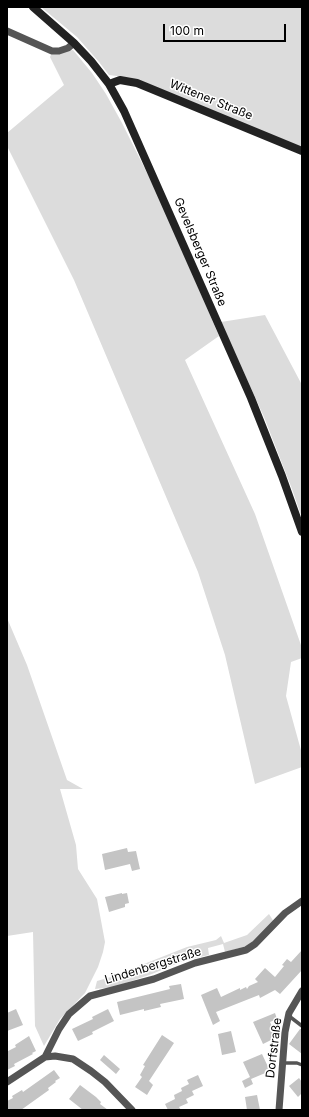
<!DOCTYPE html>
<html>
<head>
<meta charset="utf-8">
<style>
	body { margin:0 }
	#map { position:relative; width:309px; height:1117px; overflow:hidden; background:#fff; font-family:Inter,sans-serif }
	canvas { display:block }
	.frame { position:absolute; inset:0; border:8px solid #000; pointer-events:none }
	.scale { position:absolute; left:163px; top:24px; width:123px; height:18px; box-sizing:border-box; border:2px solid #000; border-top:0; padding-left:5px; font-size:12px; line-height:14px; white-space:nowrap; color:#000; -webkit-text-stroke:3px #fff; paint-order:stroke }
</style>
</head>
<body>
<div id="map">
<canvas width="309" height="1117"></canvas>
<div class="frame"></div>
<div class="scale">100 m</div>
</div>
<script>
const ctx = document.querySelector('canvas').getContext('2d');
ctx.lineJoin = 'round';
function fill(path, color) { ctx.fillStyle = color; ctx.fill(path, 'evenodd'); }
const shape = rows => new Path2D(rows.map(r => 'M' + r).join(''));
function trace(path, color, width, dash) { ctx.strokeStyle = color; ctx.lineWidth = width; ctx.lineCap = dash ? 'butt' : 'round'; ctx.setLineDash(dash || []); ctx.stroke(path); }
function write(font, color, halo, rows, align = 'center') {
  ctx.font = font + ' Inter,sans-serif'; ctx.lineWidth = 3; ctx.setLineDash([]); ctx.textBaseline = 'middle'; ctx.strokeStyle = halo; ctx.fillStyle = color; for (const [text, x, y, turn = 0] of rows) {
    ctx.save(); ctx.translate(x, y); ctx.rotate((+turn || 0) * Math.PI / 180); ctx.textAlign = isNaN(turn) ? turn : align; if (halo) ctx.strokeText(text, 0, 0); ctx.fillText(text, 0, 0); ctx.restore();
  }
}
const green = shape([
	[41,7,302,7,302,148,132,78,109,75,99,62,77,37],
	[73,50,92,73,106,94,122,123,157,193,219,336,185,360,255,514,302,648,302,658,291,662,286,696,302,754,302,767,255,784,225,655,198,572,74,280,7,146,7,133,64,85,50,57,52,53],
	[265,315,302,385,302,518,292,489,264,417,221,322],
	[7,618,27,665,67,780,83,789,60,789,76,845,78,869,97,899,105,942,103,952,98,967,85,993,60,1019,44,1046,35,1026,33,932,7,936],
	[269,914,274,922,264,932,247,946,225,952,223,944,208,948,209,955,183,961,152,974,114,987,95,989,97,981,111,977,187,947,216,940,221,936,224,943,247,935]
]);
const building = shape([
	[127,848,128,852,136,851,140,869,132,871,130,864,105,870,102,854],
	[122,893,122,894,127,893,129,903,125,904,125,907,109,912,105,897],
	[302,950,302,970,280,994,275,990,260,998,259,995,216,1012,220,1021,213,1025,201,995,217,988,221,997,240,988,240,990,246,987,247,989,249,986,258,982,255,979,265,968,275,977,284,966,282,965,287,959,291,962],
	[181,984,184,999,160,1004,161,1007,144,1011,144,1009,120,1015,117,1002,170,989,169,986],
	[16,1009,23,1025,7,1031,7,1013],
	[108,1009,114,1021,92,1032,93,1034,78,1041,72,1029,93,1019,92,1017],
	[275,1013,277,1019,270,1022,277,1037,263,1044,253,1022],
	[300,1029,302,1029,302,1054,289,1044],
	[231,1031,236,1052,222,1055,218,1034],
	[162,1035,174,1043,149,1081,153,1085,147,1095,135,1087,142,1077,140,1075,145,1066,143,1065],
	[29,1036,36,1051,32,1053,33,1054,14,1064,15,1066,7,1070,7,1049,8,1051,16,1047,15,1045],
	[262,1054,270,1071,251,1079,253,1084,245,1088,242,1081,250,1077,243,1062],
	[104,1055,120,1069,116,1074,100,1060],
	[54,1070,60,1078,55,1081,56,1082,48,1088,49,1090,21,1110,7,1110,7,1101,13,1098,12,1096,22,1090,23,1092],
	[198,1075,203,1086,192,1091,194,1095,186,1099,188,1103,179,1107,181,1110,168,1110,165,1104,175,1099,174,1095,182,1091,181,1088,189,1084,187,1080],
	[299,1078,302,1082,302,1093,298,1097,289,1086],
	[80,1085,96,1097,101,1102,100,1104,108,1110,83,1110,69,1099],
	[257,1095,260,1110,247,1110,245,1097]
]);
const lane = shape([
	[289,1016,302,1026],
	[283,1063,297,1063,302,1065]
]);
const street = shape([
	[7,31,52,51,59,51,68,48,74,43],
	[45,1057,55,1056,73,1059,91,1071,105,1082,132,1110],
	[7,1082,45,1057,59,1029,69,1014,90,996,154,979,195,963,246,950,255,944,285,913,302,901],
	[279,1110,285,1032,289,1013,302,991]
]);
const secondary = shape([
	[33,7,74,43,91,61,109,84,124,111,251,398,282,476,302,532],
	[109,84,120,80,137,83,302,151]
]);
const streetNames = [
	["Wittener Straße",211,100,22],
	["Gevelsberger Straße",200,252,67],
	["Lindenbergstraße",153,966,-17],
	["Dorfstraße",274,1048,-83]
];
fill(green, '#dcdcdc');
fill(building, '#c4c4c4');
trace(lane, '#555', 3.5);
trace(street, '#555', 7);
trace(secondary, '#222', 8);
write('12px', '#000', '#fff', streetNames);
</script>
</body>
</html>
